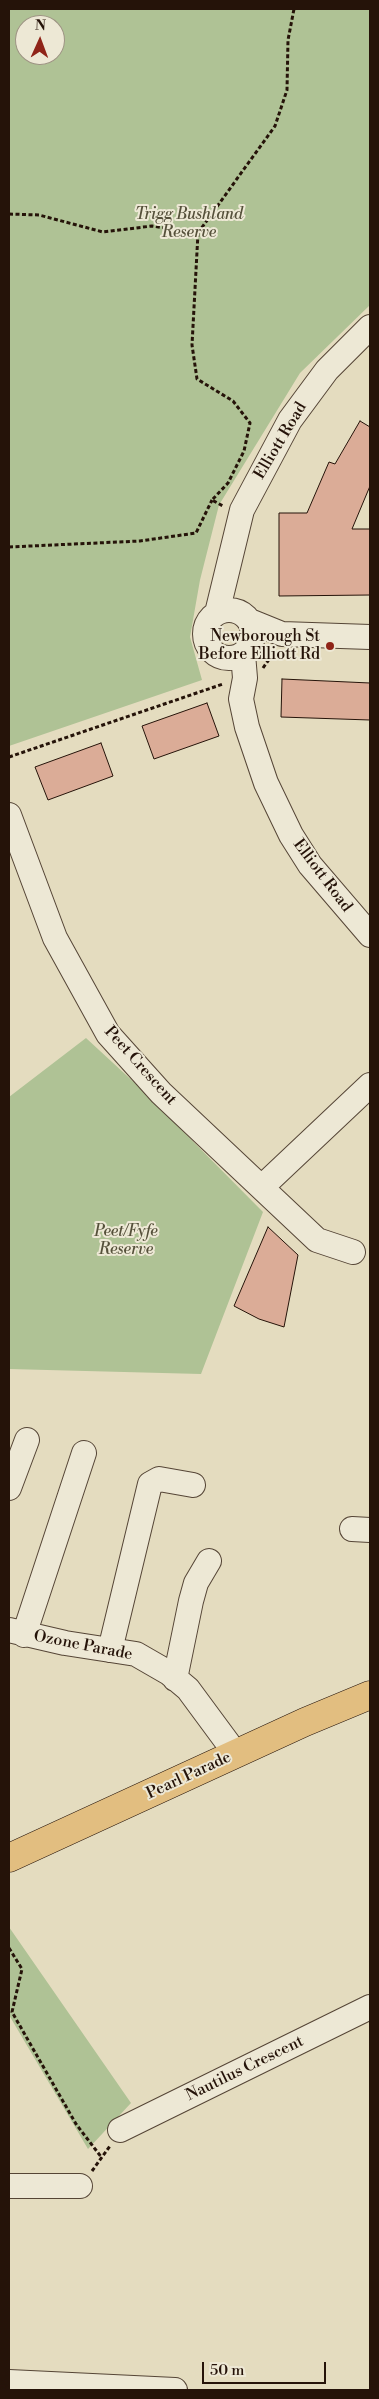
<!DOCTYPE html>
<html>
<head>
<meta charset="utf-8">
<style>
	body { margin:0 }
	#map { position:relative; width:379px; height:2399px; overflow:hidden; background:#e4dcbf; font-family:"Libre Bodoni",serif }
	canvas { display:block }
	.frame { position:absolute; inset:0; border:10px solid #251309; pointer-events:none }
	.north { position:absolute; left:15px; top:15px; width:50px; height:50px; box-sizing:border-box; background:#ede8d5; border:1px solid #9d9383; border-radius:50%; rotate:2deg; font-size:14px; font-weight:700; line-height:20px; text-align:center; color:#251309 }
	.north::after { content:''; display:block; margin:auto; width:18px; height:22px; background:#8f2418; clip-path:polygon(50% 0,100% 100%,50% 72%,0 100%) }
	.scale { position:absolute; left:202px; top:2362px; width:124px; height:22px; box-sizing:border-box; border:2px solid #251309; border-top:0; padding-left:6px; font-size:15px; line-height:18px; white-space:nowrap; color:#251309; -webkit-text-stroke:4px #ede8d5; paint-order:stroke }
</style>
</head>
<body>
<div id="map">
<canvas width="379" height="2399"></canvas>
<div class="frame"></div>
<div class="north">N</div>
<div class="scale">50 m</div>
</div>
<script>
const ctx = document.querySelector('canvas').getContext('2d');
ctx.lineJoin = 'round';
function fill(path, color) { ctx.fillStyle = color; ctx.fill(path, 'evenodd'); }
const shape = rows => new Path2D(rows.map(r => 'M' + r).join(''));
function trace(path, color, width, dash) { ctx.strokeStyle = color; ctx.lineWidth = width; ctx.lineCap = dash ? 'butt' : 'round'; ctx.setLineDash(dash || []); ctx.stroke(path); }
function write(font, color, halo, rows, align = 'center') {
  ctx.font = font + ' "Libre Bodoni",serif'; ctx.lineWidth = 4; ctx.setLineDash([]); ctx.textBaseline = 'middle'; ctx.strokeStyle = halo; ctx.fillStyle = color; for (const [text, x, y, turn = 0] of rows) {
    ctx.save(); ctx.translate(x, y); ctx.rotate((+turn || 0) * Math.PI / 180); ctx.textAlign = isNaN(turn) ? turn : align; if (halo) ctx.strokeText(text, 0, 0); ctx.fillText(text, 0, 0); ctx.restore();
  }
}
const green = shape([
	[9,9,370,9,370,305,300,373,219,505,200,580,190,637,202,680,9,746],
	[25,25,55,25,55,55,25,55],
	[86,1038,138,1086,263,1212,201,1374,9,1369,9,1097],
	[9,1927,131,2103,88,2149,9,2015]
]);
const building = shape([
	[360,421,370,427,370,486,352,529,370,529,370,595,279,596,279,513,307,513,329,462,335,464,360,421],
	[282,679,370,683,370,720,281,717,282,679],
	[207,703,219,736,154,759,142,726,207,703],
	[101,743,113,776,48,800,35,767,101,743],
	[268,1227,298,1255,284,1327,259,1319,234,1306,268,1227]
]);
const path = shape([
	[9,214,39,215,103,232,152,226,198,233],
	[198,233,192,345,197,379,233,401,250,423,244,451,228,483,212,500,223,506],
	[198,233,275,126,287,90,288,40,294,9],
	[9,547,140,541,196,533,212,500],
	[263,668,275,651],
	[9,757,223,684],
	[9,1948,22,1969,12,2012,76,2124,102,2158],
	[92,2171,110,2146]
]);
const minor = shape([
	'205 634a24 24 0 1 1 48 0a24 24 0 1 1-48 0Z',
	[217,613,242,510,290,420,327,370,370,327],
	[250,621,282,634,370,637],
	[243,654,245,678,241,699,247,727,266,783,291,835,310,865,370,935],
	[9,815,55,938,108,1034,161,1093,317,1240,353,1252],
	[263,1186,370,1085],
	[9,1488,27,1440],
	[352,1529,370,1530],
	[9,1630,65,1643,136,1654,169,1673,188,1689,236,1754],
	[24,1635,84,1453],
	[110,1650,150,1484,159,1479,193,1485],
	[175,1679,191,1601,196,1583,209,1561],
	[120,2130,370,2007],
	[9,2186,80,2186],
	[9,2382,175,2390]
]);
const major = shape([
	[9,1858,305,1722,370,1695]
]);
const markers = [
	[330,646,5,"#8f2418"]
];
const parkNames = [
	["Trigg Bushland",189,215],
	["Reserve",189,233],
	["Peet/Fyfe",126,1232],
	["Reserve",126,1250]
];
const streetNames = [
	["Elliott Road",281,441,-59],
	["Elliott Road",322,876,53],
	["Peet Crescent",140,1066,48],
	["Ozone Parade",83,1646,11],
	["Pearl Parade",189,1776,-25],
	["Nautilus Crescent",245,2069,-26]
];
const poiNames = [
	["Newborough St",320,637],
	["Before Elliott Rd",320,655]
];
fill(green, '#afc295');
fill(building, '#dbac97');
trace(building, '#251309', 1);
trace(minor, '#554536', 26);
trace(major, '#251309', 29);
trace(path, '#251309', 3, [4, 2.5]);
trace(minor, '#ede8d5', 24);
trace(major, '#e2be80', 28);
for (const [x, y, r, color] of markers) { const dot = new Path2D(); dot.arc(x, y, r, 0, 2 * Math.PI); ctx.fillStyle = color; ctx.fill(dot); trace(dot, '#ede8d5', 2); }
write('italic 16px', '#55503a', '#ede8d5', parkNames);
write('16px', '#251309', '#ede8d5', streetNames);
write('16px', '#251309', '#ede8d5', poiNames, 'right');
</script>
</body>
</html>
